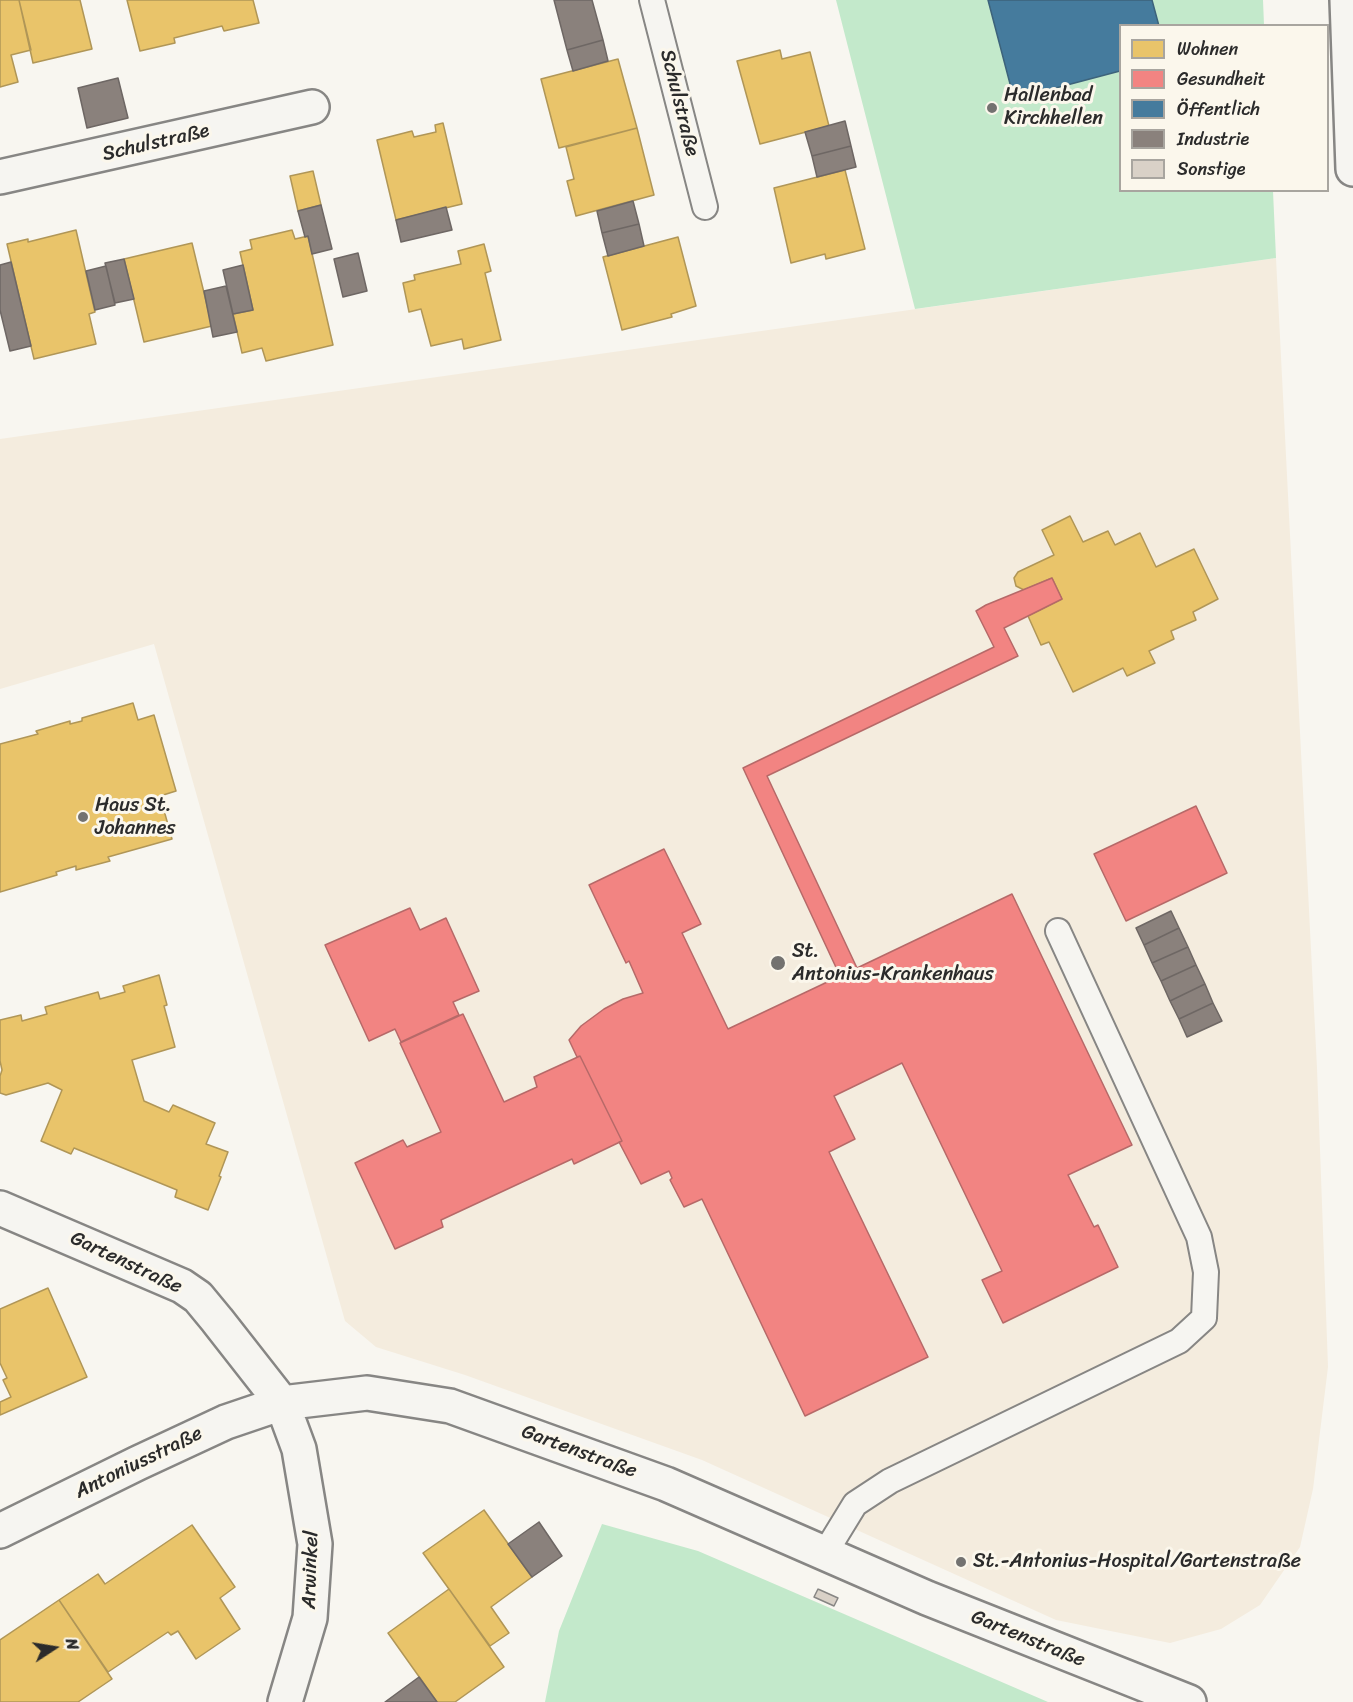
<!DOCTYPE html>
<html>
<head>
<meta charset="utf-8">
<style>
	body { margin:0 }
	#map { position:relative; width:1353px; height:1702px; overflow:hidden; background:#f8f6f0; font-family:Sriracha,sans-serif }
	canvas { display:block }
	.legend { position:absolute; left:1119px; top:24px; width:210px; height:168px; box-sizing:border-box; background:#fbf7ec; border:2px solid #a8a59f; margin:0; padding:8px 10px; list-style:none; font-size:18px; color:#2b2b2b }
	.legend li { display:flex; align-items:center; gap:12px; height:30px }
	.legend b { width:30px; border:2px solid #a8a59f }
	.north { position:absolute; left:24px; top:1618px; width:60px; height:60px; -webkit-text-stroke:4px #fbf7ec; paint-order:stroke; rotate:78deg; font-size:16px; font-weight:700; line-height:24px; text-align:center; color:#2b2b2b }
	.north::after { content:''; display:block; margin:auto; width:21px; height:27px; background:#2b2b2b; clip-path:polygon(50% 0,100% 100%,50% 72%,0 100%) }
</style>
</head>
<body>
<div id="map">
<canvas width="1353" height="1702"></canvas>
<ul class="legend">
<li><b style="height:16px;background:#e9c46a"></b>Wohnen</li>
<li><b style="height:16px;background:#f28482"></b>Gesundheit</li>
<li><b style="height:16px;background:#457b9d"></b>Öffentlich</li>
<li><b style="height:16px;background:#8a817c"></b>Industrie</li>
<li><b style="height:16px;background:#d9d1c7"></b>Sonstige</li>
</ul>
<div class="north">N</div>
</div>
<script>
const ctx = document.querySelector('canvas').getContext('2d');
ctx.lineJoin = 'round';
function fill(path, color) { ctx.fillStyle = color; ctx.fill(path, 'evenodd'); }
const shape = rows => new Path2D(rows.map(r => 'M' + r).join(''));
function trace(path, color, width, dash) { ctx.strokeStyle = color; ctx.lineWidth = width; ctx.lineCap = dash ? 'butt' : 'round'; ctx.setLineDash(dash || []); ctx.stroke(path); }
function write(font, color, halo, rows, align = 'center') {
  ctx.font = font + ' Sriracha,sans-serif'; ctx.lineWidth = 6; ctx.setLineDash([]); ctx.textBaseline = 'middle'; ctx.strokeStyle = halo; ctx.fillStyle = color; for (const [text, x, y, turn = 0] of rows) {
    ctx.save(); ctx.translate(x, y); ctx.rotate((+turn || 0) * Math.PI / 180); ctx.textAlign = isNaN(turn) ? turn : align; if (halo) ctx.strokeText(text, 0, 0); ctx.fillText(text, 0, 0); ctx.restore();
  }
}
const built = shape([
	[1276,258,1317,1068,1328,1367,1313,1489,1300,1547,1260,1605,1221,1629,1170,1643,1056,1620,702,1460,465,1375,376,1347,345,1321,154,644,0,689,0,439]
]);
const green = shape([
	[836,0,1263,0,1264,25,1120,26,1120,190,1273,191,1276,258,915,309],
	[602,1524,698,1551,1048,1702,545,1702,559,1631]
]);
const homes = shape([
	[0,0,19,0,31,50,11,55,18,82,0,87,0,0],
	[19,0,80,0,92,49,33,63,19,0],
	[127,0,253,0,259,23,224,31,222,26,174,38,175,43,140,51,127,0],
	[780,50,782,59,810,52,829,126,760,144,737,61,780,50],
	[618,59,637,128,559,148,541,79,618,59],
	[443,123,462,204,396,220,377,140,412,131,414,137,436,132,435,125,443,123],
	[637,128,654,195,576,216,567,181,574,179,566,147,637,128],
	[845,170,865,249,826,259,825,254,791,263,774,188,845,170],
	[313,171,321,205,298,211,290,176,313,171],
	[76,230,95,312,89,314,96,344,34,359,7,244,28,239,28,242,76,230],
	[292,230,295,239,308,236,333,345,266,361,262,348,242,353,233,314,253,310,240,252,252,249,250,240,292,230],
	[678,237,696,306,671,314,672,317,622,330,603,257,678,237],
	[192,243,212,326,144,342,124,259,192,243],
	[484,244,491,271,485,273,501,340,464,349,462,339,431,346,421,309,409,312,403,283,415,280,414,275,461,264,458,251,484,244],
	[1070,516,1083,542,1108,531,1115,545,1140,533,1156,567,1194,549,1218,599,1193,612,1196,620,1171,631,1174,639,1149,651,1155,663,1127,676,1123,668,1073,692,1049,642,1041,645,1028,616,1062,599,1052,578,1024,590,1016,586,1014,578,1018,572,1054,555,1042,530,1070,516],
	[133,703,138,720,154,715,176,791,160,796,172,839,108,857,110,861,76,870,76,866,56,872,57,875,0,892,0,744,38,734,36,731,70,721,70,724,82,721,82,718,133,703],
	[159,975,167,1005,164,1006,175,1047,132,1060,144,1101,169,1112,173,1105,215,1123,206,1144,228,1152,219,1176,221,1177,208,1210,175,1197,177,1190,74,1148,71,1154,41,1141,62,1090,48,1083,6,1095,0,1093,0,1076,2,1070,0,1061,0,1020,21,1015,22,1021,47,1014,45,1007,98,992,100,999,125,992,123,986,159,975],
	[48,1288,87,1377,0,1415,0,1402,11,1397,3,1380,7,1378,0,1363,0,1309,48,1288],
	[484,1510,532,1577,491,1607,509,1633,490,1646,423,1553,484,1510],
	[192,1525,235,1587,220,1598,240,1629,196,1659,178,1631,171,1635,168,1632,108,1672,59,1600,98,1574,105,1584,192,1525],
	[449,1589,504,1667,455,1702,437,1702,388,1633,449,1589],
	[59,1600,112,1679,78,1702,0,1702,0,1640,59,1600]
]);
const health = shape([
	[1052,578,1062,599,1004,628,1018,656,767,776,857,968,1012,894,1132,1145,1068,1175,1094,1227,1098,1225,1118,1267,1003,1323,982,1280,1002,1271,902,1063,834,1096,855,1139,829,1152,928,1357,805,1416,702,1199,684,1207,670,1180,672,1178,669,1171,641,1184,619,1142,622,1141,580,1056,577,1057,569,1040,581,1026,604,1009,623,999,643,993,629,961,626,963,589,885,664,849,701,924,682,933,728,1029,840,976,743,768,994,647,976,611,986,605,1052,578],
	[1196,806,1227,873,1126,921,1094,854,1196,806],
	[410,908,420,930,446,918,479,991,453,1002,459,1015,401,1042,395,1029,369,1041,325,945,410,908],
	[463,1014,504,1102,537,1087,534,1077,580,1056,622,1141,574,1164,572,1159,441,1220,443,1227,395,1249,355,1163,403,1140,407,1147,441,1132,400,1043,463,1014]
]);
const public = shape([
	[988,0,1152,0,1159,26,1120,26,1120,71,1014,99,988,0]
]);
const industry = shape([
	[554,0,592,0,603,40,567,50,554,0],
	[603,40,608,61,573,71,567,50,603,40],
	[118,78,128,118,87,128,78,88,118,78],
	[845,121,851,146,812,156,805,132,845,121],
	[851,146,856,167,817,177,812,156,851,146],
	[633,201,639,224,602,233,597,211,633,201],
	[321,205,332,249,312,254,308,236,305,237,298,211,321,205],
	[446,207,452,230,401,242,396,220,446,207],
	[639,224,644,246,608,256,602,233,639,224],
	[358,253,367,291,343,297,334,259,358,253],
	[124,259,134,299,115,303,105,263,124,259],
	[11,262,31,346,10,351,0,310,0,265,11,262],
	[243,265,253,310,233,314,223,270,243,265],
	[106,266,115,305,95,310,86,271,106,266],
	[226,286,237,332,213,337,204,291,226,286],
	[1171,911,1179,928,1144,945,1136,928,1171,911],
	[1179,928,1188,947,1152,963,1144,945,1179,928],
	[1188,947,1196,965,1161,981,1152,963,1188,947],
	[1196,965,1205,984,1170,1001,1161,981,1196,965],
	[1205,984,1213,1003,1179,1019,1170,1001,1205,984],
	[1213,1003,1222,1021,1187,1037,1179,1019,1213,1003],
	[539,1522,562,1556,532,1577,508,1544,539,1522],
	[419,1677,437,1702,385,1702,419,1677]
]);
const building = shape([
	[818,1589,838,1598,834,1606,814,1597,818,1589]
]);
const lane = shape([
	[652,0,705,207],
	[825,1553,855,1504,890,1481,1179,1341,1204,1318,1206,1272,1199,1237,1058,931]
]);
const street = shape([
	[0,177,312,107],
	[0,1208,182,1286,198,1297,217,1320,282,1403,299,1449,315,1544,310,1618,285,1702],
	[0,1531,138,1463,226,1422,282,1403,367,1393,450,1406,666,1484,927,1598,1189,1702]
]);
const secondary = shape([
	[1347,0,1353,169]
]);
const markers = [
	[992,108,6,"#737270"],
	[83,817,6,"#737270"],
	[778,963,8,"#737270"],
	[961,1562,6,"#737270"]
];
const poiNames = [
	["Hallenbad",1004,96],
	["Kirchhellen",1004,119],
	["Haus St.",95,806],
	["Johannes",95,829],
	["St.",792,952],
	["Antonius-Krankenhaus",792,975],
	["St.-Antonius-Hospital/Gartenstraße",973,1562]
];
const streetNames = [
	["Schulstraße",679,103,76],
	["Schulstraße",156,143,-13],
	["Gartenstraße",126,1263,25],
	["Gartenstraße",579,1452,20],
	["Antoniusstraße",139,1463,-26],
	["Arwinkel",311,1570,-88],
	["Gartenstraße",1028,1639,22]
];
fill(built, '#f4ecde');
fill(green, '#c3e9cb');
fill(homes, '#e9c46a');
trace(homes, '#b09657', 1.5);
fill(health, '#f28482');
trace(health, '#b66968', 1.5);
fill(public, '#457b9d');
trace(public, '#3d637b', 1.5);
fill(industry, '#8a817c');
trace(industry, '#6e6764', 1.5);
fill(building, '#d9d1c7');
trace(building, '#878684', 1.5);
trace(lane, '#878684', 28);
trace(street, '#878684', 38);
trace(secondary, '#878684', 38);
trace(lane, '#f6f5f1', 24);
trace(street, '#f6f5f1', 33);
trace(secondary, '#f6f5f1', 33);
for (const [x, y, r, color] of markers) { const dot = new Path2D(); dot.arc(x, y, r, 0, 2 * Math.PI); ctx.fillStyle = color; ctx.fill(dot); trace(dot, '#fbf7ec', 2); }
write('20px', '#2b2b2b', '#fbf7ec', poiNames, 'left');
write('20px', '#2b2b2b', '#fbf7ec', streetNames);
</script>
</body>
</html>
